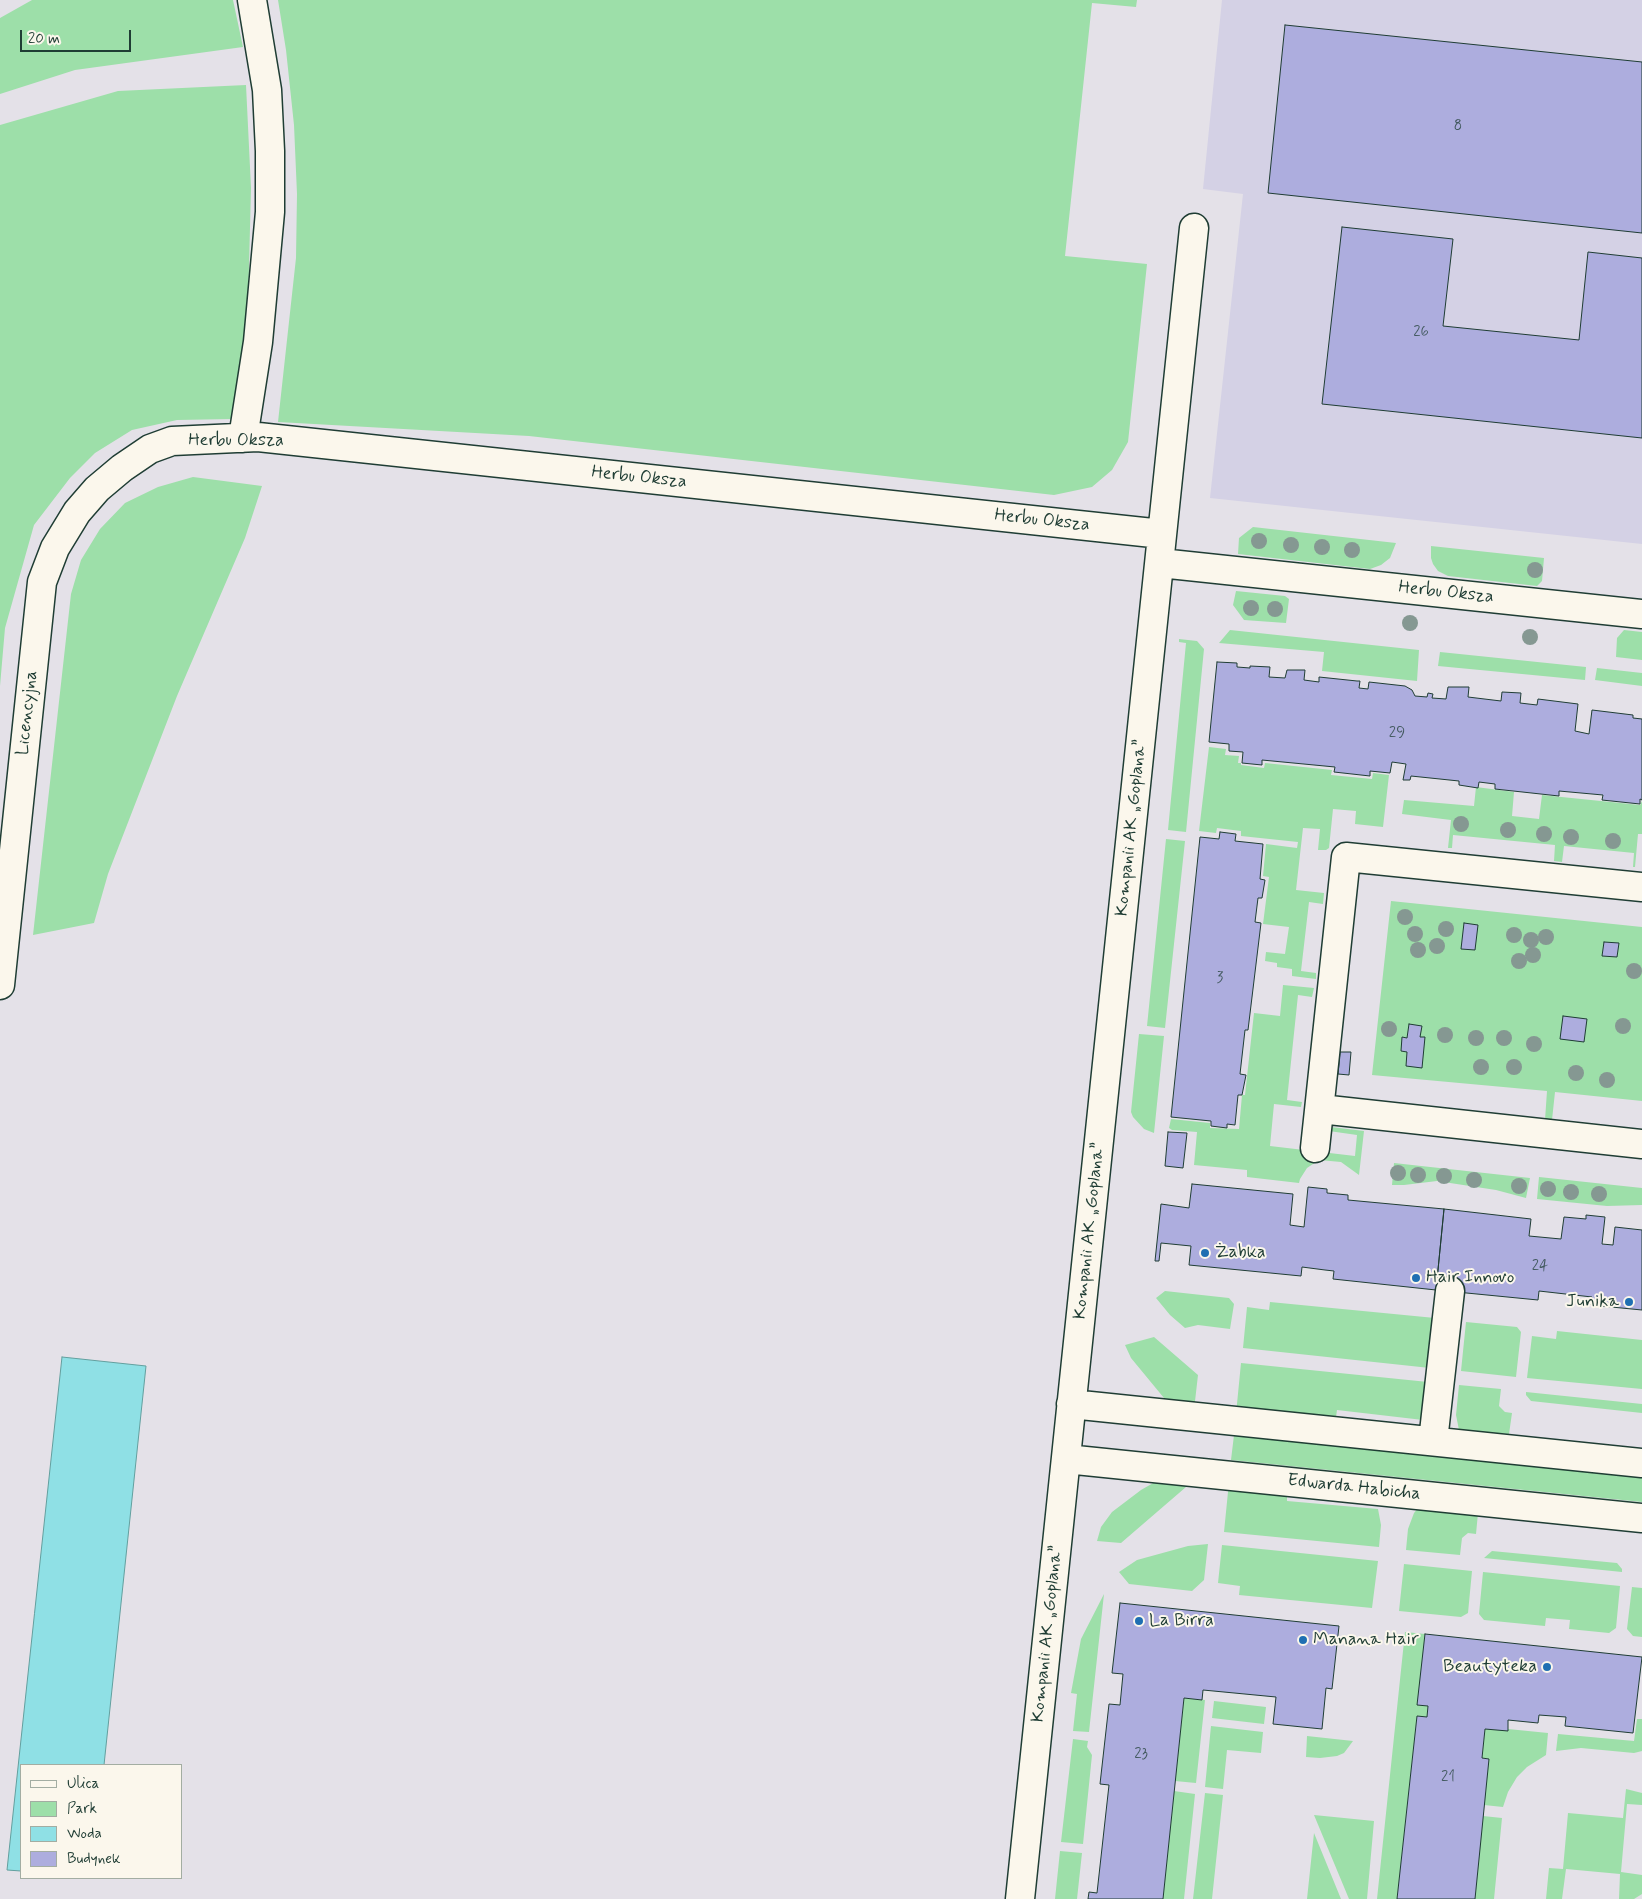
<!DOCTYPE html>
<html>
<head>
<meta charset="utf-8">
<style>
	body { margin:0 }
	#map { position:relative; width:1642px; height:1899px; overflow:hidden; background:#e4e1e8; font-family:Mynerve,sans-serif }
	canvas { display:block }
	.legend { position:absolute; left:20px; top:1764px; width:162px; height:115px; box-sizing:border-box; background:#fbf7ec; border:1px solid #a3ada2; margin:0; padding:6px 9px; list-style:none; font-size:15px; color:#1f3d34 }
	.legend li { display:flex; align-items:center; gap:10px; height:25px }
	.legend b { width:25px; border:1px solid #a3ada2 }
	.scale { position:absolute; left:20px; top:30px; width:111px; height:22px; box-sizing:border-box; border:2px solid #1f3d34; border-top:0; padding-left:6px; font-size:15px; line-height:18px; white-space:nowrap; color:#1f3d34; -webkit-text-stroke:4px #fbf7ec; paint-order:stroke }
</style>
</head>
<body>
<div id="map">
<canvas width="1642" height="1899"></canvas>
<ul class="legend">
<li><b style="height:6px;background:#fbf7ec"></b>Ulica</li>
<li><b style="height:14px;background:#9ddfa9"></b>Park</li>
<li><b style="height:14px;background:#8fe0e5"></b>Woda</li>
<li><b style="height:14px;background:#adadde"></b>Budynek</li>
</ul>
<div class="scale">20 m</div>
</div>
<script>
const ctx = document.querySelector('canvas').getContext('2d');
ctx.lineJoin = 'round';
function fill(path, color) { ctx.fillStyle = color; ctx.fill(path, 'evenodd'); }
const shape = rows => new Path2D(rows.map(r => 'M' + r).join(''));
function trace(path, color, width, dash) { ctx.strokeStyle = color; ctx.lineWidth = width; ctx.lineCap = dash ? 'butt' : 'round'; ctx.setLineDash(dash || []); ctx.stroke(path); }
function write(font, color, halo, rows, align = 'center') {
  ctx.font = font + ' Mynerve,sans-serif'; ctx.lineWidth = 4; ctx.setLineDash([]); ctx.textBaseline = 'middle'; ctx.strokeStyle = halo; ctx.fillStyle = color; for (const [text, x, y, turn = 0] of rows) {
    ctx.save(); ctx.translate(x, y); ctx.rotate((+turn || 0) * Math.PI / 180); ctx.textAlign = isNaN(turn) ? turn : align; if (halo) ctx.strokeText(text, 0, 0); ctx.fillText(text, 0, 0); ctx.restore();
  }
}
const built = shape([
	[1222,0,1642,0,1642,544,1210,498,1243,194,1203,189]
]);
const green = shape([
	[32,0,233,0,243,47,75,70,0,94,0,18],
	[278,0,1137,0,1136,7,1092,3,1065,256,1147,264,1128,442,1112,470,1092,487,1054,495,529,436,278,422,296,258,297,194,294,125,286,50],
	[246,85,251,188,248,307,233,419,177,420,132,430,95,453,70,478,34,525,5,628,0,686,0,125,118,91],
	[193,477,262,486,245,538,177,696,108,874,94,923,33,935,71,594,81,560,100,529,125,503,158,487],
	[1253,527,1396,543,1390,558,1381,565,1370,569,1238,554,1239,538],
	[1431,546,1544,558,1542,581,1537,586,1448,576,1438,571,1433,564,1431,558],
	[1236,591,1285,596,1289,599,1286,623,1244,620,1233,605],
	[1230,630,1419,650,1417,681,1322,671,1324,652,1219,643],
	[1624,630,1642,632,1642,660,1616,657,1617,638],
	[1179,639,1197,641,1204,649,1186,832,1168,830,1186,643,1179,642],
	[1440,652,1586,667,1585,680,1438,666],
	[1597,668,1642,673,1642,686,1595,680],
	[1209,747,1226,749,1225,755,1239,756,1238,763,1241,763,1241,765,1264,768,1265,763,1332,770,1331,775,1372,779,1373,773,1389,775,1383,827,1355,824,1356,811,1333,809,1329,848,1326,850,1318,850,1320,829,1303,828,1296,890,1324,893,1323,904,1309,902,1301,971,1316,973,1316,979,1292,976,1292,969,1277,967,1277,963,1265,961,1266,952,1285,954,1289,927,1263,924,1269,877,1263,876,1266,844,1297,848,1298,842,1241,836,1241,831,1217,828,1216,833,1199,831],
	[1476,787,1514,792,1512,816,1539,819,1542,795,1640,805,1642,801,1642,834,1638,834,1635,867,1633,867,1634,853,1564,846,1562,862,1554,861,1555,845,1453,835,1452,848,1448,848,1451,820,1402,814,1404,800,1474,806],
	[1166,839,1185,841,1165,1028,1147,1026],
	[1391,901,1642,927,1642,1101,1555,1092,1552,1120,1545,1120,1547,1091,1372,1075],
	[1283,985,1314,988,1312,997,1298,995,1287,1100,1302,1102,1301,1107,1274,1104,1270,1146,1355,1156,1357,1135,1329,1131,1331,1127,1364,1131,1359,1175,1341,1162,1319,1160,1307,1168,1300,1179,1299,1183,1247,1177,1247,1170,1194,1165,1197,1132,1172,1130,1169,1128,1171,1119,1210,1123,1210,1128,1239,1129,1242,1095,1245,1095,1254,1013,1280,1016],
	[1139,1034,1164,1036,1154,1133,1144,1129,1133,1117,1131,1112],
	[1394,1163,1530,1178,1526,1198,1496,1190,1437,1181,1404,1185,1392,1185],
	[1539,1177,1642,1188,1642,1205,1607,1206,1537,1199],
	[1165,1291,1229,1298,1234,1304,1230,1329,1198,1325,1185,1328,1170,1315,1156,1298],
	[1270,1302,1435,1318,1430,1368,1243,1348,1247,1307,1269,1310],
	[1466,1322,1517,1327,1521,1332,1516,1377,1461,1371],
	[1557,1331,1642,1340,1642,1389,1527,1378,1532,1336,1556,1339],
	[1154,1337,1198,1375,1194,1410,1170,1402,1164,1398,1131,1358,1125,1345],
	[1241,1363,1428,1382,1423,1420,1337,1410,1336,1417,1236,1414],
	[1459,1385,1501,1389,1499,1406,1505,1412,1512,1413,1509,1434,1459,1430,1456,1415],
	[1526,1392,1642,1404,1642,1413,1531,1401,1526,1395],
	[1234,1435,1642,1477,1642,1502,1231,1460],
	[1187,1478,1186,1487,1121,1543,1097,1541,1101,1527,1112,1512,1141,1490,1155,1482],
	[1229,1482,1287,1493,1287,1501,1378,1509,1381,1525,1379,1547,1224,1532],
	[1419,1507,1478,1513,1476,1534,1468,1533,1462,1538,1460,1555,1406,1550,1408,1529,1414,1513],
	[1208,1544,1204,1580,1192,1591,1129,1584,1119,1572,1137,1560,1188,1546],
	[1222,1545,1378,1561,1372,1608,1239,1595,1240,1586,1218,1583],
	[1492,1551,1617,1563,1622,1569,1622,1572,1484,1558],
	[1404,1564,1472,1571,1468,1613,1461,1617,1399,1611],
	[1483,1572,1620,1586,1616,1628,1609,1633,1569,1629,1570,1620,1546,1618,1545,1626,1484,1620,1479,1614],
	[1632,1587,1642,1588,1642,1637,1633,1636,1627,1629],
	[1104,1594,1089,1732,1073,1731,1077,1694,1071,1693,1081,1639],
	[1405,1632,1425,1634,1418,1705,1428,1706,1427,1717,1417,1716,1397,1899,1377,1899],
	[1184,1698,1205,1700,1196,1783,1175,1781],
	[1214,1701,1266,1707,1264,1724,1212,1718],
	[1637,1719,1642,1719,1642,1751,1634,1753,1581,1748,1556,1751,1558,1734,1634,1741],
	[1211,1726,1263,1732,1261,1753,1227,1750,1223,1789,1205,1787],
	[1485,1729,1508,1729,1548,1733,1546,1755,1527,1767,1517,1777,1508,1792,1503,1807,1484,1805,1489,1759,1482,1758],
	[1307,1736,1353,1741,1344,1753,1337,1756,1320,1758,1306,1757],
	[1073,1739,1088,1741,1087,1747,1092,1755,1083,1844,1061,1842],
	[1626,1789,1642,1793,1642,1805,1627,1804,1621,1872,1642,1875,1642,1894,1634,1899,1619,1899,1620,1874,1566,1869,1562,1899,1546,1899,1549,1868,1563,1869,1568,1813,1623,1818],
	[1174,1791,1195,1794,1184,1899,1163,1899],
	[1205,1793,1223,1795,1212,1899,1193,1899],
	[1314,1815,1374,1821,1367,1899,1349,1899],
	[1483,1816,1502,1818,1494,1899,1475,1899],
	[1314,1833,1341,1899,1307,1899],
	[1060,1851,1082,1853,1077,1899,1055,1899]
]);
const water = shape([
	[62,1357,146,1366,104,1765,21,1765,21,1871,7,1870,62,1357]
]);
const building = shape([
	[1285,25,1642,62,1642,233,1268,193,1285,25],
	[1342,227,1453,239,1443,326,1579,340,1588,252,1642,258,1642,438,1322,404,1342,227],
	[1217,662,1237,663,1237,667,1250,668,1250,666,1270,667,1269,677,1285,678,1287,670,1305,670,1304,680,1319,682,1319,677,1357,681,1360,681,1359,688,1368,689,1369,682,1405,686,1412,690,1415,696,1427,697,1428,693,1433,694,1432,698,1446,699,1448,687,1469,687,1468,697,1501,701,1502,692,1521,693,1520,703,1537,705,1538,699,1578,704,1575,731,1589,734,1592,710,1633,715,1633,718,1642,719,1642,800,1640,799,1640,804,1602,800,1603,795,1559,791,1559,796,1495,789,1495,784,1479,782,1478,788,1459,785,1459,781,1411,776,1410,780,1403,780,1406,764,1392,762,1390,773,1370,771,1370,776,1334,772,1335,767,1262,760,1262,765,1242,763,1243,752,1229,751,1229,744,1209,742,1217,662],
	[1220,832,1236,834,1235,841,1263,844,1260,879,1265,880,1262,898,1258,898,1255,922,1261,923,1248,1030,1245,1030,1240,1074,1246,1075,1242,1095,1238,1095,1235,1125,1227,1124,1227,1128,1211,1126,1211,1121,1171,1117,1200,837,1219,839,1220,832],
	[1464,923,1478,925,1475,950,1461,949,1464,923],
	[1604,942,1619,943,1617,957,1602,956,1604,942],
	[1563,1016,1587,1019,1584,1042,1560,1039,1563,1016],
	[1409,1024,1422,1026,1420,1037,1425,1037,1422,1068,1406,1066,1407,1052,1401,1051,1402,1037,1407,1038,1409,1024],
	[1340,1052,1351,1052,1349,1075,1338,1074,1340,1052],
	[1168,1132,1187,1133,1183,1168,1165,1166,1168,1132],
	[1192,1184,1293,1194,1290,1225,1304,1227,1308,1187,1327,1189,1327,1193,1348,1195,1348,1200,1444,1209,1436,1290,1333,1279,1334,1271,1325,1270,1302,1267,1301,1276,1189,1265,1191,1246,1161,1243,1159,1261,1155,1261,1161,1204,1189,1208,1192,1184],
	[1444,1209,1531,1219,1529,1236,1561,1239,1564,1217,1586,1219,1586,1215,1605,1217,1602,1244,1613,1245,1615,1227,1642,1230,1642,1310,1591,1305,1592,1297,1539,1291,1538,1300,1436,1290,1444,1209],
	[1120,1603,1339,1626,1332,1689,1326,1688,1322,1729,1273,1724,1276,1697,1203,1690,1202,1700,1184,1698,1163,1899,1088,1899,1089,1892,1097,1893,1109,1785,1100,1784,1109,1704,1120,1705,1123,1674,1112,1673,1120,1603],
	[1425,1634,1642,1657,1633,1733,1565,1726,1566,1717,1539,1715,1538,1723,1508,1720,1508,1731,1485,1729,1482,1758,1489,1759,1475,1899,1397,1899,1417,1716,1427,1717,1428,1706,1417,1705,1425,1634]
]);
const minor = shape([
	[243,438,258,342,270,212,270,151,267,90,252,0],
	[1160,563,1642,614],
	[0,985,42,582,55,548,77,512,97,489,122,468,150,449,172,441,258,437,1162,534],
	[1320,1109,1642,1144],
	[1315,1148,1346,857,1642,887],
	[1071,1404,1642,1463],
	[1433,1441,1450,1291],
	[1066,1459,1642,1518],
	[1020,1899,1194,228]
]);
const trees = [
	[1259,541],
	[1291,545],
	[1322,547],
	[1352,550],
	[1535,570],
	[1251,608],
	[1275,609],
	[1410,623],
	[1530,637],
	[1461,824],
	[1508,830],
	[1544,834],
	[1571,837],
	[1613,841],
	[1405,917],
	[1446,929],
	[1415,934],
	[1514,935],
	[1546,937],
	[1531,940],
	[1437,946],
	[1418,950],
	[1533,955],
	[1519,961],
	[1634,971],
	[1623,1026],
	[1389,1029],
	[1445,1035],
	[1476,1038],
	[1504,1038],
	[1534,1044],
	[1481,1067],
	[1514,1067],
	[1576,1073],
	[1607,1080],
	[1398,1173],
	[1418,1175],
	[1444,1176],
	[1474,1180],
	[1519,1186],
	[1548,1189],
	[1571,1192],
	[1599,1194]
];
const markers = [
	[1205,1253,5,"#1f6fb2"],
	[1416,1278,5,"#1f6fb2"],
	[1629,1302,5,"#1f6fb2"],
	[1139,1621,5,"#1f6fb2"],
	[1303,1640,5,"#1f6fb2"],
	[1547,1667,5,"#1f6fb2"]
];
const numberNames = [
	["8",1458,127],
	["26",1421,333],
	["29",1397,734],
	["3",1220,979],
	["24",1540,1267],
	["23",1141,1755],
	["21",1448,1778]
];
const streetNames = [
	["Herbu Oksza",236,441],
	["Herbu Oksza",639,478,6],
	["Herbu Oksza",1042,521,6],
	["Herbu Oksza",1446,593,6],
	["Licencyjna",28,713,-84],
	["Kompanii AK „Goplana”",1132,828,-84],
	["Kompanii AK „Goplana”",1090,1231,-84],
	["Edwarda Habicha",1354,1488,6],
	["Kompanii AK „Goplana”",1048,1634,-84]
];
const poiNames = [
	["Żabka",1215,1253],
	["Hair Innovo",1426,1278],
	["Junika",1619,1302,"right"],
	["La Birra",1149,1621],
	["Manana Hair",1313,1640],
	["Beautyteka",1537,1667,"right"]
];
fill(built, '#d4d1e5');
fill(green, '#9ddfa9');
fill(water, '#8fe0e5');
trace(water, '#629f9e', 1);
fill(building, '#adadde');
trace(building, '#1f3d34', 1);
trace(minor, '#1f3d34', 31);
trace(minor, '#fbf7ec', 28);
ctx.fillStyle = '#859892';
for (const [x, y] of trees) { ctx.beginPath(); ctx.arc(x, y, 8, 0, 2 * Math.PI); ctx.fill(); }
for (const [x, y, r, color] of markers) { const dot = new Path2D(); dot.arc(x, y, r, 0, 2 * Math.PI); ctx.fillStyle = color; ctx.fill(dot); trace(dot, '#fbf7ec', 2); }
write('15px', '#42595e', null, numberNames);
write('18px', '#1f3d34', '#fbf7ec', streetNames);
write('18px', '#1f3d34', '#fbf7ec', poiNames, 'left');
</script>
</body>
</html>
